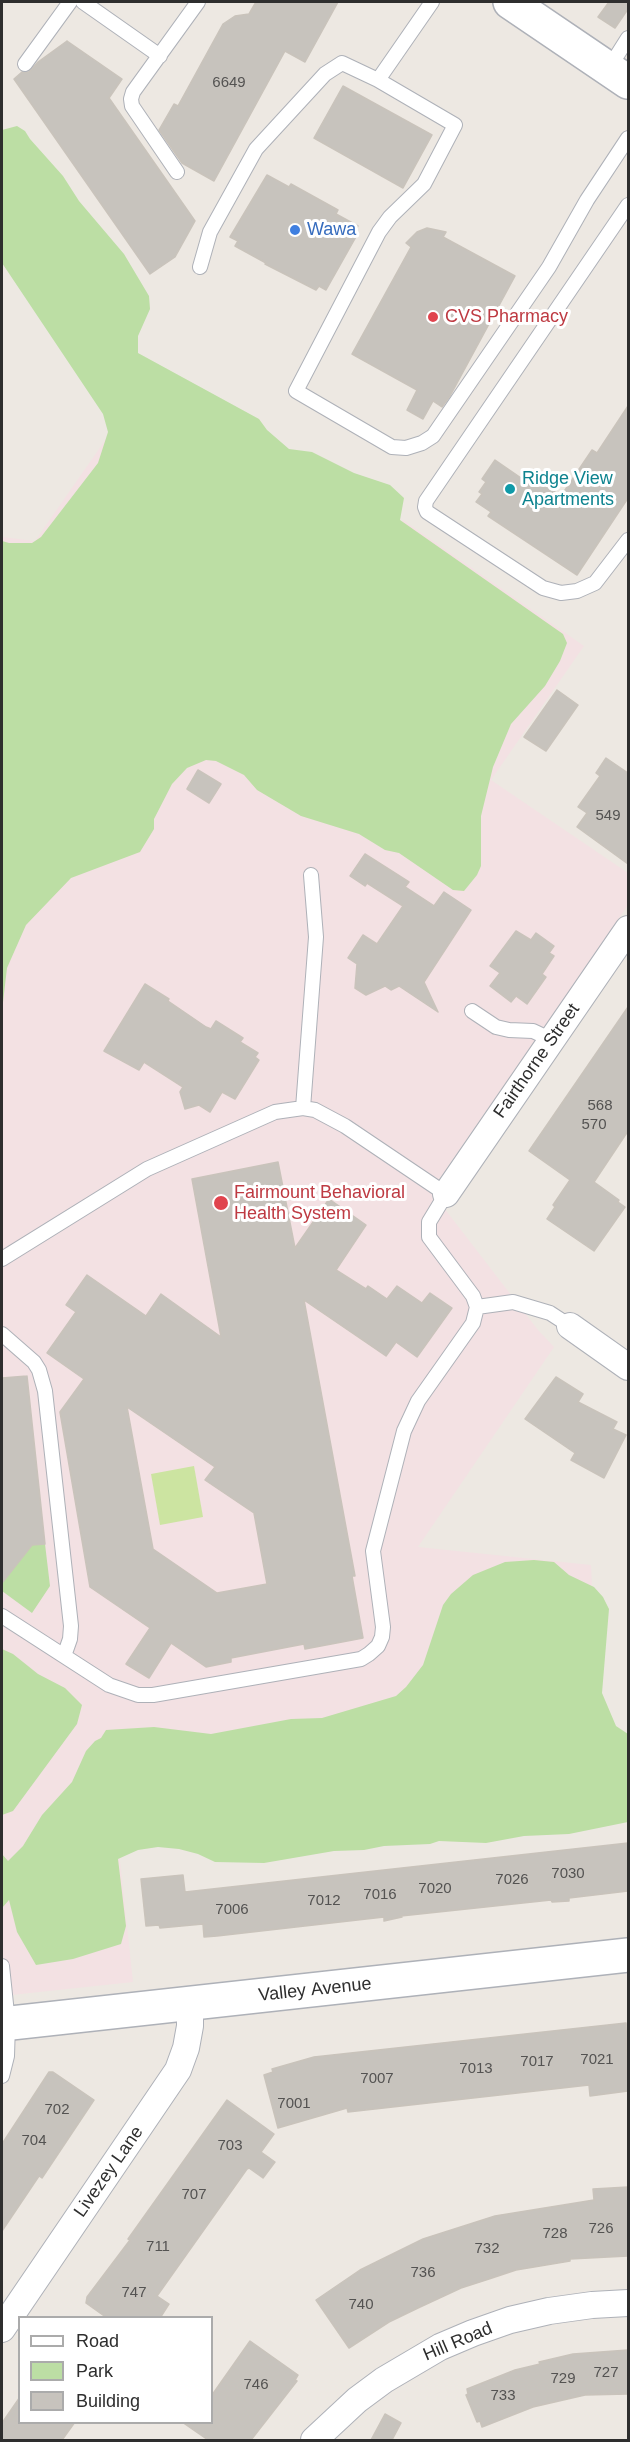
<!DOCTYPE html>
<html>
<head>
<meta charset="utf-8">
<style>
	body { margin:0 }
	#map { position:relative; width:630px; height:2442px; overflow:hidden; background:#ede8e2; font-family:Helvetica,sans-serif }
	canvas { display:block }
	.frame { position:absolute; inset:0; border:3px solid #2e2e2e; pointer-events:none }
	.legend { position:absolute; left:18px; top:2316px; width:195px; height:108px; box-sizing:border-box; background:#fff; border:2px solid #ababab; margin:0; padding:8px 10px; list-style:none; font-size:18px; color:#2e2e2e }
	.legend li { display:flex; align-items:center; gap:12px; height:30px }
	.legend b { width:30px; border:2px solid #ababab }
</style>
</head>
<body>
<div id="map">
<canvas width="630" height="2442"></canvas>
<div class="frame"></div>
<ul class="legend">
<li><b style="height:8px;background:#fff"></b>Road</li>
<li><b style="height:16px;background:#bcdea4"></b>Park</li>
<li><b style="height:16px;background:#c7c3bd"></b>Building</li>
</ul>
</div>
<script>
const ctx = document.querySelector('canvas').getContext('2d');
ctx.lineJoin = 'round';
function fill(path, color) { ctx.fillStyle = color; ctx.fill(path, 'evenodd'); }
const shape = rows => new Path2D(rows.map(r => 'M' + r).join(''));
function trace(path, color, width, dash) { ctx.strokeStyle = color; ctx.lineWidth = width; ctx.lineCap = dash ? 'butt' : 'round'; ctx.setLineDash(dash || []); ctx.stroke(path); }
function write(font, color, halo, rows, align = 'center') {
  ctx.font = font + ' Helvetica,sans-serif'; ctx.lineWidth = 6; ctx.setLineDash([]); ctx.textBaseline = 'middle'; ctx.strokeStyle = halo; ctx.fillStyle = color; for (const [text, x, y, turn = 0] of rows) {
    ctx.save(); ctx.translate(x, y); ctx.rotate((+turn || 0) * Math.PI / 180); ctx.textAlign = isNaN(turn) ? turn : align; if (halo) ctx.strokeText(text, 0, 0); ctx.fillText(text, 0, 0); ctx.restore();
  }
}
const medical = shape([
	[124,413,375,562,403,520,584,646,491,780,628,873,628,905,431,1191,538,1330,554,1347,418,1547,591,1565,598,1728,118,1842,133,1982,2,1996,2,537,35,541]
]);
const green = shape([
	[17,126,25,131,30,139,63,176,79,201,124,254,149,296,150,309,138,336,138,353,259,419,267,430,289,449,312,452,354,473,390,485,404,498,400,520,563,634,567,643,560,661,545,686,511,724,493,767,481,816,481,866,477,875,464,891,453,890,399,853,385,850,359,834,301,816,257,790,244,775,216,761,206,760,187,768,172,784,154,819,154,829,140,852,71,878,26,925,7,968,2,1011,2,541,9,543,32,543,41,537,98,463,108,432,103,414,2,263,2,130],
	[45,1544,50,1586,32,1613,2,1591,2,1583,32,1545],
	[534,1560,554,1562,569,1575,594,1587,603,1597,609,1609,602,1693,616,1726,628,1734,628,1822,569,1834,524,1836,486,1843,439,1841,430,1844,384,1846,364,1850,334,1851,264,1863,215,1862,198,1854,179,1849,158,1847,138,1850,118,1859,126,1926,121,1944,73,1959,36,1965,17,1932,9,1900,2,1908,2,1854,8,1861,23,1846,42,1815,72,1782,86,1751,95,1741,101,1738,106,1730,154,1727,211,1734,291,1719,322,1718,396,1696,406,1687,423,1665,443,1605,451,1594,473,1575,505,1562],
	[2,1649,13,1654,38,1674,65,1688,82,1705,77,1724,13,1811,2,1815]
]);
const pitch = shape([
	[194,1466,203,1517,160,1525,151,1474]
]);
const building = shape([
	[256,2,338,2,305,62,285,51,214,181,182,163,159,130,174,104,178,106,223,24,235,16,249,14,256,2],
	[609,2,628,2,628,9,615,28,598,17,609,2],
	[67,41,122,79,109,98,195,221,175,257,150,274,14,79,22,72,29,72,38,62,67,41],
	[343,86,432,135,403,188,314,138,343,86],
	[267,175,289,187,291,184,338,210,336,214,358,226,354,233,357,235,326,290,319,286,316,290,265,264,266,263,235,246,238,241,230,237,267,175],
	[427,228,446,232,443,237,515,276,450,396,442,407,433,401,423,419,407,410,417,390,352,354,411,247,406,243,417,232,427,228],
	[628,406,628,498,577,575,488,516,491,512,476,502,482,494,479,492,486,482,482,479,495,460,524,480,528,474,561,496,592,450,597,453,628,406],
	[557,690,578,705,546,751,524,737,557,690],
	[606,758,628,773,628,864,577,827,587,813,578,807,600,776,596,773,606,758],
	[198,770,221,784,209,803,187,789,198,770],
	[365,854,409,882,405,887,434,906,444,892,471,910,424,982,438,1012,399,986,391,990,385,986,366,995,355,988,357,964,348,958,363,935,377,944,403,906,367,883,365,886,350,876,365,854],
	[516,931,531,940,536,933,554,946,549,953,554,956,542,974,546,977,527,1004,516,996,511,1002,490,986,500,973,490,966,516,931],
	[145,984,169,999,168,1001,206,1027,211,1029,216,1021,243,1038,240,1042,258,1053,255,1057,259,1060,235,1099,222,1092,210,1112,199,1105,185,1109,180,1092,183,1087,144,1062,139,1070,104,1051,145,984],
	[628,1007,628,1131,594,1182,619,1200,618,1202,625,1207,594,1251,547,1219,555,1207,553,1205,570,1180,529,1151,628,1007],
	[278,1162,295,1248,329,1199,366,1225,336,1270,366,1289,368,1286,387,1299,397,1286,422,1303,430,1293,452,1308,417,1357,396,1342,386,1356,304,1300,355,1576,352,1576,363,1638,305,1649,304,1644,231,1658,231,1662,206,1667,171,1643,149,1678,126,1664,150,1628,90,1587,60,1412,84,1379,47,1353,76,1312,66,1305,87,1275,146,1316,161,1294,221,1337,192,1179,278,1162],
	[127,1407,215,1467,205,1480,254,1513,267,1584,217,1593,153,1549,127,1407],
	[27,1376,45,1544,32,1545,2,1583,2,1378,27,1376],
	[556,1377,583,1394,578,1402,617,1422,613,1429,626,1435,604,1478,571,1460,575,1453,525,1419,556,1377],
	[628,1843,628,1891,569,1898,569,1901,552,1902,551,1900,401,1916,402,1917,384,1921,384,1917,217,1936,204,1937,203,1924,160,1928,159,1925,146,1926,141,1879,183,1875,185,1892,628,1843],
	[626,2023,628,2091,590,2096,589,2085,348,2112,347,2108,278,2128,264,2075,273,2072,272,2069,314,2057,626,2023],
	[49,2072,53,2072,94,2100,42,2178,39,2176,2,2231,2,2144,49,2072],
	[227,2100,274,2134,261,2152,275,2162,263,2178,249,2168,247,2169,157,2296,169,2304,160,2318,107,2318,86,2303,87,2297,130,2240,128,2239,227,2100],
	[628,2187,628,2256,570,2259,570,2261,516,2270,492,2278,461,2288,418,2308,389,2322,349,2348,316,2300,360,2270,423,2239,495,2216,594,2200,593,2189,628,2187],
	[250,2341,298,2375,295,2380,297,2381,251,2440,208,2440,182,2422,212,2422,212,2395,250,2341],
	[628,2350,628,2394,585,2395,533,2407,482,2427,480,2421,477,2422,466,2395,468,2394,467,2389,515,2370,540,2364,539,2362,573,2354,628,2350],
	[20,2397,20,2422,75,2422,62,2440,2,2440,2,2423,20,2397],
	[385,2414,401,2423,392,2440,371,2440,385,2414]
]);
const service = shape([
	[83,2,160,56],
	[432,2,378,80,455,125,424,184,390,217,379,232,296,391,392,447,406,448,422,443,433,436,549,267,587,200,628,138],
	[25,64,70,2],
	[609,68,628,38],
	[177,172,132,106,131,99,133,92,198,2],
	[628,205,426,501,425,507,427,512,543,588,561,593,577,591,595,583,628,540],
	[200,267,210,232,256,149,325,74,342,63,378,80],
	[472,1011,496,1027,509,1030,533,1031,552,1040],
	[303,1108,316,937,311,875],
	[2,1259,147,1169,275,1112,303,1108,315,1110,345,1126,446,1194,429,1222,429,1237,473,1296,477,1307,473,1323,418,1401,404,1431,373,1551,383,1627,382,1637,378,1646,369,1654,361,1659,153,1695,138,1695,109,1685,2,1616],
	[477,1307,513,1302,550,1313,570,1326],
	[2,1334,34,1362,39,1370,45,1391,71,1626,70,1639,64,1656],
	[2,1966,8,2023,7,2056,2,2076]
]);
const minor = shape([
	[446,1194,628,929],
	[570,1326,628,1367],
	[2,2329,178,2070,186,2048,190,2026,190,2004],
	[314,2440,357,2400,384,2380,440,2347,473,2333,510,2320,549,2311,592,2305,628,2303]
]);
const tertiary = shape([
	[2,2024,628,1955]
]);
const secondary = shape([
	[510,2,628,82]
]);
const markers = [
	[295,230,6,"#3f7fe0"],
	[433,317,6,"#e0444e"],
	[510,489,6,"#0f9aa8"],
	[221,1203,8,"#e0444e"]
];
const numberNames = [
	["6649",229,83],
	["549",608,816],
	["568",600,1106],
	["570",594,1125],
	["7030",568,1874],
	["7026",512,1880],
	["7020",435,1889],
	["7016",380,1895],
	["7012",324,1901],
	["7006",232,1910],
	["7021",597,2060],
	["7017",537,2062],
	["7013",476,2069],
	["7007",377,2079],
	["7001",294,2104],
	["702",57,2110],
	["704",34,2141],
	["703",230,2146],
	["707",194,2195],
	["726",601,2229],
	["728",555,2234],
	["711",158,2247],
	["732",487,2249],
	["736",423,2273],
	["747",134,2293],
	["740",361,2305],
	["727",606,2373],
	["729",563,2379],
	["746",256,2385],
	["733",503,2396]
];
const shopNames = [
	["Wawa",307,230]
];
const healthNames = [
	["CVS Pharmacy",445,317],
	["Fairmount Behavioral",234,1193],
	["Health System",234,1214]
];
const cultureNames = [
	["Ridge View",522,479],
	["Apartments",522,500]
];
const streetNames = [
	["Fairthorne Street",537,1061,-55],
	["Valley Avenue",315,1990,-6],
	["Livezey Lane",109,2172,-55],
	["Hill Road",458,2342,-23]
];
fill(medical, '#f3e1e3');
fill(green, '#bcdea4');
fill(pitch, '#cce4a1');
fill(building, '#c7c3bd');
trace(building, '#c9c3bb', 1.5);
trace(service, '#aeb1b8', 16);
trace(minor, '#aeb1b8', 28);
trace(tertiary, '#aeb1b8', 36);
trace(secondary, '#aeb1b8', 36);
trace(service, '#fff', 14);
trace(minor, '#fff', 26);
trace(tertiary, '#fff', 33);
trace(secondary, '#fff', 33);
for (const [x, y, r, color] of markers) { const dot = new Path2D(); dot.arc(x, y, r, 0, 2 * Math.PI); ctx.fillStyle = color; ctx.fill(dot); trace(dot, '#fff', 2); }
write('15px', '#545352', null, numberNames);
write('18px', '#366cbe', '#fff', shopNames, 'left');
write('18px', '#be3a42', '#fff', healthNames, 'left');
write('18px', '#0d838f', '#fff', cultureNames, 'left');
write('18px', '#2e2e2e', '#fff', streetNames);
</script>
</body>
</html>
